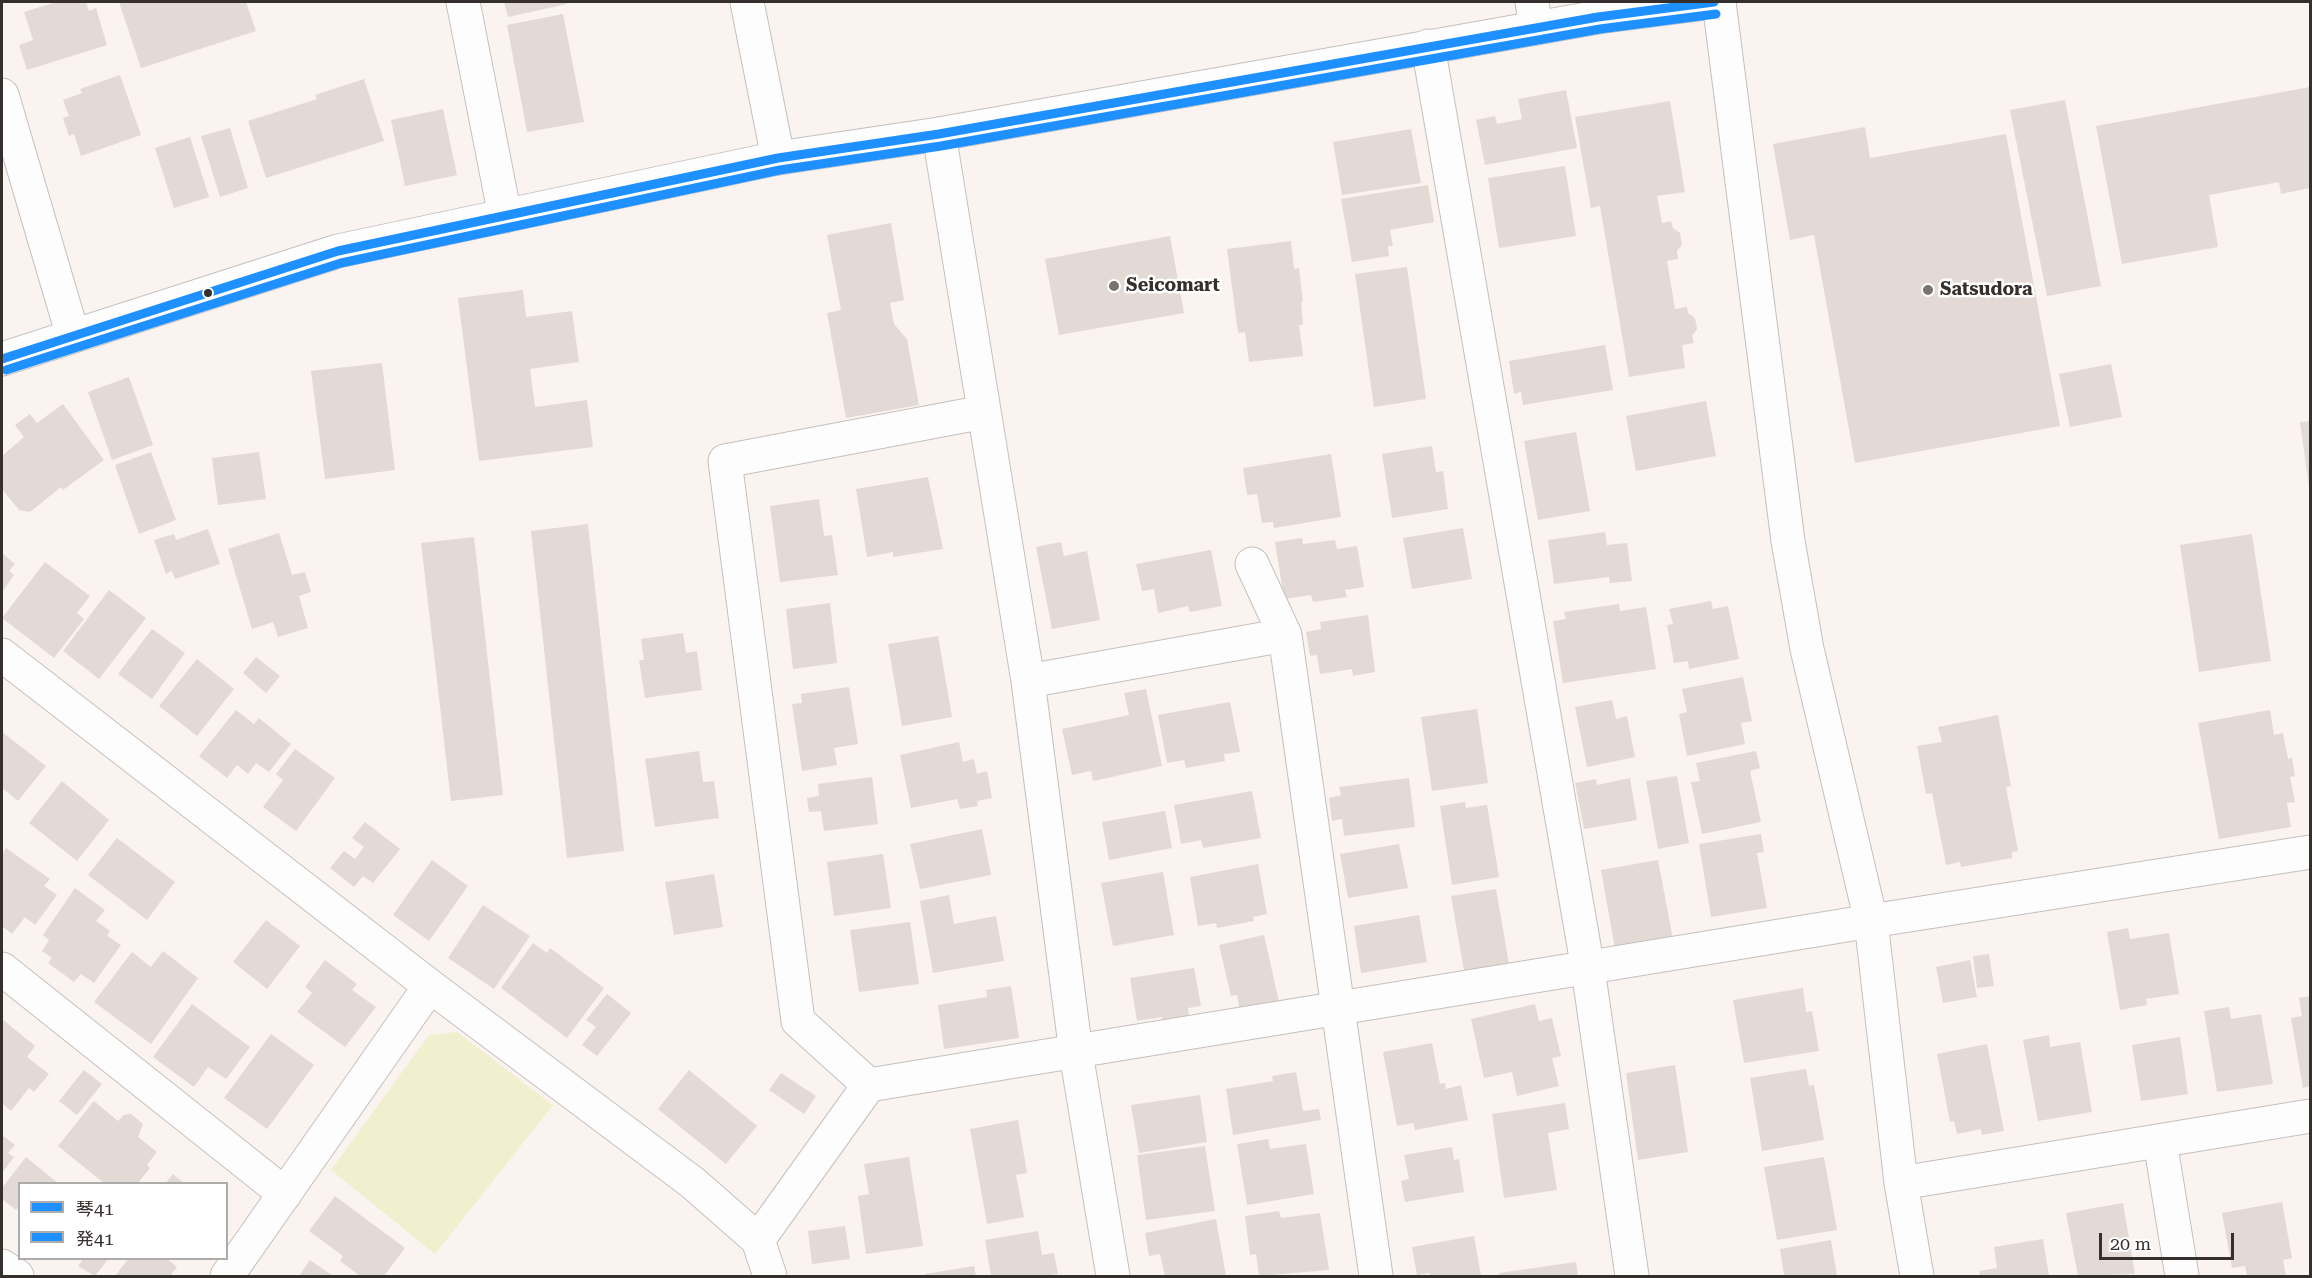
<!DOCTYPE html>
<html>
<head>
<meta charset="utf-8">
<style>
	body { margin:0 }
	#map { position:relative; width:2312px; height:1278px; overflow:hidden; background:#faf3f0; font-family:"Roboto Serif","Noto Sans JP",serif }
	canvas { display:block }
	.frame { position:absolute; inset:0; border:3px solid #352f2d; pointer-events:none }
	.legend { position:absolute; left:18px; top:1182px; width:210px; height:78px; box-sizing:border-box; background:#fff; border:2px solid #aeacab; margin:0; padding:8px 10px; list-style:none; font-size:18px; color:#352f2d }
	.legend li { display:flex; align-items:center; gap:12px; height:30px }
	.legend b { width:30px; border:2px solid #aeacab }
	.scale { position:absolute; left:2099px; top:1233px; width:135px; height:27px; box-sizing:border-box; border:3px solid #352f2d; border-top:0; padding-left:8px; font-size:18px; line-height:21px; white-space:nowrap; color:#352f2d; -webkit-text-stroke:4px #fff; paint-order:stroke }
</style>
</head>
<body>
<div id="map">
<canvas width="2312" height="1278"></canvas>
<div class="frame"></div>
<ul class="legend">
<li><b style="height:8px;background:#1e90ff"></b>琴41</li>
<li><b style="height:8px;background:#1e90ff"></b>発41</li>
</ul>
<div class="scale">20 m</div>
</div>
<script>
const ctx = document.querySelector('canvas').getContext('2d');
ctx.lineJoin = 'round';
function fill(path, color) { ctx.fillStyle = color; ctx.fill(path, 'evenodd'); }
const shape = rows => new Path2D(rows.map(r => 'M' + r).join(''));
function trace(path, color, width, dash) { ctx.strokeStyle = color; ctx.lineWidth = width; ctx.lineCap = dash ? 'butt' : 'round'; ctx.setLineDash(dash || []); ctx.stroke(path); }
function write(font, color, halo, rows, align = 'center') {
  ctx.font = font + ' "Roboto Serif",serif'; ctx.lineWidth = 5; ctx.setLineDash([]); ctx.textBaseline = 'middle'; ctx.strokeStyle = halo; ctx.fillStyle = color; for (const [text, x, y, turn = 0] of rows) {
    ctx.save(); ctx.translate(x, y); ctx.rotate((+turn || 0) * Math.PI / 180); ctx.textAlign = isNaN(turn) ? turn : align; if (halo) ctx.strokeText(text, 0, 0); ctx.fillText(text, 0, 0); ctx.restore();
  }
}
const green = shape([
	[457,1032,553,1105,435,1254,331,1170,429,1035]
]);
const building = shape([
	[56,2,86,2,89,11,96,8,107,45,27,70,19,45,33,40,24,12],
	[119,2,246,2,256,31,141,68],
	[504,2,566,2,567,4,508,17],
	[563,14,584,122,527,132,507,25],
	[120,75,141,135,81,156,74,134,69,136,63,118,69,116,63,100,82,93,80,89],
	[364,79,384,141,266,178,248,121,317,99,315,95],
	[2310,87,2310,188,2281,194,2279,182,2209,195,2218,247,2122,264,2096,126],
	[1566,90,1577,148,1485,165,1476,120,1495,116,1497,124,1522,119,1518,99],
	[2065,100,2101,286,2047,296,2010,110],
	[1670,101,1685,192,1657,196,1662,223,1671,221,1673,228,1680,233,1682,245,1677,251,1678,259,1667,261,1675,309,1687,307,1688,313,1695,318,1697,329,1692,336,1694,343,1682,345,1685,368,1629,377,1600,206,1591,208,1575,117],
	[443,109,457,175,405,186,391,120],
	[1865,127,1870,158,2006,134,2060,426,1855,463,1814,235,1790,240,1773,144],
	[230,128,248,188,220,197,201,136],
	[1411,129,1421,183,1342,195,1333,142],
	[190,137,209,197,174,208,155,148],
	[1565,166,1576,236,1499,248,1488,178],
	[1428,185,1434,222,1390,230,1393,246,1388,246,1389,256,1352,262,1341,199],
	[891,223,904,300,890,303,894,324,907,339,919,405,846,418,827,313,841,310,827,235],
	[1170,236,1184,313,1059,335,1045,259],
	[1291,241,1294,269,1299,268,1303,302,1301,302,1303,325,1299,325,1303,356,1249,362,1245,332,1238,333,1227,249],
	[1407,267,1426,399,1374,407,1355,274],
	[523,290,526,317,572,311,579,362,530,369,535,407,587,400,593,447,479,461,458,298],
	[1605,345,1613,390,1523,405,1521,392,1514,394,1509,361],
	[382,363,395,470,325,479,311,371],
	[2111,364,2122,417,2070,427,2059,374],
	[129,377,153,445,112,460,88,392],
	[1706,401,1716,456,1636,471,1626,416],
	[63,404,104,460,63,490,61,487,30,512,19,510,2,489,2,456,24,437,15,425,30,414,37,423],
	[2310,421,2310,487,2309,487,2300,422],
	[1576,432,1590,511,1538,520,1524,441],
	[1432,446,1436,472,1443,471,1448,509,1392,518,1382,454],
	[151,452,176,520,139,534,115,465],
	[259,452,266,499,218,505,212,458],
	[1331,454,1341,517,1274,528,1273,522,1262,523,1257,494,1247,495,1243,468],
	[928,477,943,549,893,557,893,552,867,557,856,489],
	[819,499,824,536,832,535,838,575,780,582,770,506],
	[588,524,624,851,567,858,531,531],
	[1463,528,1472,579,1412,589,1403,538],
	[208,529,220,564,175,579,172,571,166,574,154,540,174,534,176,540],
	[1605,532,1607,545,1627,543,1632,581,1610,583,1609,577,1554,584,1548,540],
	[279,533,292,575,305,572,311,592,299,596,308,628,278,637,273,622,252,629,228,549],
	[2252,534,2271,661,2199,672,2180,545],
	[474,537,503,795,451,801,421,543],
	[1302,538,1303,544,1335,540,1337,549,1357,546,1364,587,1345,590,1347,597,1313,602,1311,595,1284,599,1275,542],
	[1061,542,1064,556,1087,551,1100,620,1052,629,1036,547],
	[1211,550,1222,606,1190,612,1188,606,1158,613,1154,589,1142,591,1136,564],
	[2,553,15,564,9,571,14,575,2,592],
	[45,562,90,596,77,613,84,619,54,658,2,618],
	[109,590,146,618,99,679,63,651],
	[1711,601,1713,609,1728,606,1739,659,1689,669,1688,661,1674,663,1667,625,1673,624,1669,609],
	[830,603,837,663,793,669,786,609],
	[1619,604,1620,611,1646,607,1656,669,1563,683,1553,621,1566,619,1564,612],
	[1368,615,1375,672,1353,676,1352,669,1320,674,1317,655,1310,656,1306,632,1321,629,1320,622],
	[152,629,185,653,152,699,118,674],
	[683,633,686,653,697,651,702,690,645,698,639,660,644,660,641,639],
	[938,636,952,717,902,726,888,644],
	[256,657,280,676,266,693,243,673],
	[197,659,234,689,197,736,159,706],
	[1743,677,1752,721,1741,723,1745,744,1687,756,1679,714,1687,712,1682,689],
	[849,687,858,744,834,748,837,765,802,771,792,704,802,703,801,694],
	[1146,689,1162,766,1093,781,1091,771,1072,775,1062,729,1129,715,1124,693],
	[1612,700,1616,719,1627,716,1635,757,1587,767,1575,707],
	[1230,702,1240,752,1224,754,1225,761,1186,768,1184,760,1167,763,1158,715],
	[1477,709,1488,783,1432,791,1421,717],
	[236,710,254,724,259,718,291,744,269,772,256,763,248,774,237,765,227,778,199,756],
	[2270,710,2274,735,2283,733,2288,759,2292,758,2295,776,2290,777,2295,802,2287,803,2291,827,2219,839,2198,723],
	[1998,715,2011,786,2006,787,2018,851,2012,852,2012,858,1961,867,1960,862,1946,865,1932,793,1926,794,1917,746,1942,742,1938,727],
	[2,732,46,766,18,801,2,788],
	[959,742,963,762,974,759,977,774,987,771,992,798,977,801,978,806,960,809,957,799,911,808,900,755],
	[295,749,335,778,296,831,263,807,283,780,276,774],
	[699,751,703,782,714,781,719,818,655,827,645,759],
	[1756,751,1760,768,1750,771,1761,822,1702,834,1691,782,1700,781,1696,763],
	[1677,776,1689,843,1658,849,1646,781],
	[872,777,878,824,824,831,821,811,809,812,807,798,819,796,818,784],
	[1409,778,1415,827,1344,836,1342,819,1332,821,1329,798,1341,795,1339,787],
	[1630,778,1637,820,1584,829,1575,783,1596,779,1597,785],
	[62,781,109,820,77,861,29,823],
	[1252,791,1261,838,1203,848,1201,840,1181,844,1174,805],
	[1465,802,1466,808,1487,805,1499,877,1452,885,1440,806],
	[1165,811,1172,848,1109,860,1102,822],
	[365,822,400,849,373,883,363,876,354,887,330,868,344,851,355,859,364,847,352,838],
	[982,829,991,875,920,889,910,844],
	[1761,834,1764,852,1757,853,1767,908,1711,917,1699,844],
	[117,838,175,882,147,920,88,875],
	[1399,844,1408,888,1348,898,1340,854],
	[6,848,50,879,44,886,57,895,35,925,25,917,12,934,2,926,2,854],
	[883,854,891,908,834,916,827,862],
	[432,860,468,886,429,941,393,915],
	[1658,860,1673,939,1615,949,1601,870],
	[1258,864,1267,914,1253,917,1254,921,1217,928,1216,923,1198,926,1190,877],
	[1163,872,1174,935,1113,946,1101,883],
	[714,874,723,927,674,935,665,882],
	[75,888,105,910,96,921,110,931,107,936,121,945,94,983,81,974,74,982,48,963,52,958,42,951,49,940,43,935],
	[1496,889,1509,964,1464,971,1451,896],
	[949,895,954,924,996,916,1004,961,933,973,920,901],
	[483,905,530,936,494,989,448,958],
	[1419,915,1427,962,1361,973,1354,926],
	[266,920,300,946,267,989,233,962],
	[910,922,919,984,859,992,850,930],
	[2128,928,2130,939,2169,933,2179,994,2146,999,2147,1005,2120,1010,2107,932],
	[1264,935,1279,1002,1240,1011,1237,995,1231,996,1219,945],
	[533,943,547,953,550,948,604,988,567,1038,501,988],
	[163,951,198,978,151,1044,94,1002,132,952,151,967],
	[1989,954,1994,986,1977,988,1973,956],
	[325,960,357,984,352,990,376,1007,345,1047,297,1012,312,993,305,987],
	[1970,960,1977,997,1943,1003,1936,967],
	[1194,968,1201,1006,1188,1008,1189,1018,1163,1022,1162,1017,1137,1021,1130,978],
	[1011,986,1019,1038,944,1049,938,1005,987,997,986,990],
	[1803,988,1806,1012,1812,1011,1819,1051,1744,1063,1733,1000],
	[607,994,631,1013,597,1056,582,1045,596,1027,586,1020],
	[2310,996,2310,1086,2303,1088,2291,1018,2302,1016,2299,998],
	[192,1004,250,1047,226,1079,208,1067,194,1087,153,1057],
	[1535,1004,1539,1021,1552,1018,1561,1056,1552,1058,1559,1086,1517,1096,1512,1072,1484,1078,1471,1019],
	[2229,1007,2231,1019,2261,1014,2273,1084,2217,1092,2204,1011],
	[2,1019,35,1046,27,1057,49,1074,34,1092,29,1088,11,1111,2,1103],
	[271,1034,314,1065,267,1129,224,1098],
	[2049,1035,2050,1047,2080,1042,2092,1112,2038,1121,2023,1040],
	[2180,1037,2188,1094,2141,1101,2132,1045],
	[1432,1043,1440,1084,1445,1083,1446,1089,1461,1085,1468,1120,1415,1130,1413,1123,1397,1126,1383,1052],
	[1987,1044,2004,1131,1982,1135,1981,1129,1957,1134,1954,1121,1950,1122,1937,1054],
	[1675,1065,1688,1152,1638,1160,1626,1073],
	[1806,1069,1809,1086,1814,1085,1824,1140,1762,1151,1750,1078],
	[84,1070,102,1084,77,1115,59,1101],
	[689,1070,757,1126,726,1164,658,1109],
	[1296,1072,1303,1111,1319,1109,1321,1120,1233,1135,1226,1089,1273,1081,1272,1076],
	[781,1073,816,1096,804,1114,769,1090],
	[1200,1095,1207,1142,1139,1153,1131,1105],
	[94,1101,118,1121,124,1115,131,1114,143,1124,138,1137,157,1152,147,1165,150,1168,137,1184,105,1184,58,1146],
	[1565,1103,1569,1129,1548,1133,1557,1190,1504,1198,1492,1114],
	[1018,1120,1027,1173,1016,1175,1024,1217,987,1224,970,1129],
	[2,1135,15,1145,8,1153,14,1157,2,1173],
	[1268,1139,1270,1149,1306,1144,1314,1194,1247,1205,1237,1144],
	[1205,1146,1215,1211,1146,1220,1137,1155],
	[1452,1147,1454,1160,1459,1159,1464,1192,1405,1202,1401,1181,1409,1179,1404,1155],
	[26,1157,59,1184,20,1184,20,1205,16,1210,2,1199,2,1188],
	[909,1157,923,1246,866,1254,858,1196,869,1194,864,1164],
	[1824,1157,1837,1230,1777,1240,1764,1167],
	[173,1174,185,1184,165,1184],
	[335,1196,405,1248,384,1276,360,1276,340,1261,343,1256,309,1231],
	[2282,1202,2292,1258,2283,1260,2286,1276,2247,1276,2245,1266,2232,1268,2222,1213],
	[2123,1203,2135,1274,2078,1276,2066,1213],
	[1279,1211,1281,1218,1320,1213,1329,1270,1259,1276,1256,1254,1250,1255,1245,1216],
	[1216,1219,1226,1276,1165,1276,1160,1254,1149,1256,1145,1233],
	[845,1226,850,1259,812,1264,808,1231],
	[1038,1231,1042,1255,1054,1253,1058,1274,1042,1276,991,1276,985,1240],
	[1474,1236,1481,1276,1430,1276,1430,1273,1417,1275,1412,1247],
	[2043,1239,2049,1276,1980,1276,1979,1271,1997,1268,1994,1247],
	[1831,1240,1837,1276,1780,1276,1784,1275,1780,1249],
	[84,1258,109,1258,95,1276,78,1266],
	[129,1258,166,1258,177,1267,170,1276,115,1276],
	[310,1260,333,1276,299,1276],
	[1576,1262,1578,1276,1500,1276,1499,1273],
	[974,1266,976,1276,925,1276,925,1274]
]);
const minor = shape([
	[463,2,505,216],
	[747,2,778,158],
	[1532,2,1536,28],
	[1719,2,1788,541,1807,649,1871,921,1901,1183,1917,1276],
	[1428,46,1588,969,1632,1276],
	[2,95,73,336],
	[939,134,1028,681,1076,1053,1113,1276],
	[1252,564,1285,635,1376,1276],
	[2,655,430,986,693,1183,758,1240,770,1276],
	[1028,681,1285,635],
	[2,969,285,1194],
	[869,1085,798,1021,725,461,984,412],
	[2160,1141,2182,1276],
	[1901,1183,2310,1116],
	[758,1240,869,1085,1871,921,2310,852],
	[2,1266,17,1276],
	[227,1276,430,986]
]);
const major = shape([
	[2,359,338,251,778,158,939,134,1598,17,1714,2]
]);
const bus1 = shape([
	[2,359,338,251,778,158,939,134,1598,17,1714,2]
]);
const bus2 = shape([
	[6,370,341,263,780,170,941,146,1600,29,1716,14]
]);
const markers = [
	[1114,286,6,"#7a7471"],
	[1928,290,6,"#7a7471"],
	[208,293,5,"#352f2d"]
];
const poiNames = [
	["Seicomart",1126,286],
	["Satsudora",1940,290]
];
fill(green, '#f1efce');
fill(building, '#e3dad6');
trace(minor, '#c5c0bd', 35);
trace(major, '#c5c0bd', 35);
trace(minor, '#fefdfd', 33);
trace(major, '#fefdfd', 33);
trace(bus1, '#1e90ff', 9);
trace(bus2, '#1e90ff', 9);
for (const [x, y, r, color] of markers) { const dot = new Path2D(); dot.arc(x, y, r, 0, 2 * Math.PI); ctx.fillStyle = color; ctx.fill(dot); trace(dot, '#fff', 2); }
write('bold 18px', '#352f2d', '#fff', poiNames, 'left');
</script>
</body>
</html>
